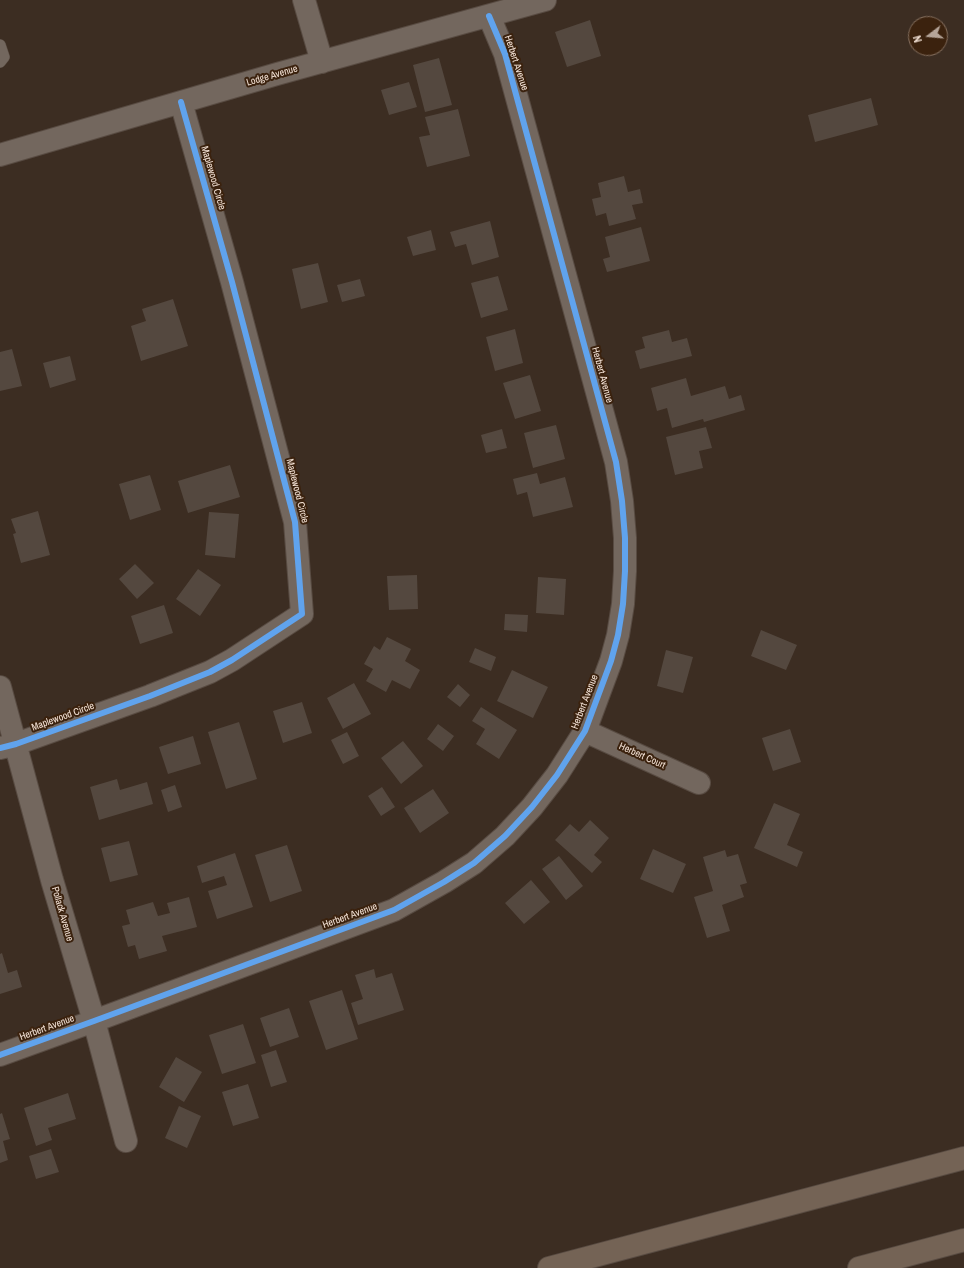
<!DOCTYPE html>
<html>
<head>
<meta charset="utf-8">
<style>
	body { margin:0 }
	#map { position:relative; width:964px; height:1268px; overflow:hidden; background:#3c2d22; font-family:"Archivo Narrow",sans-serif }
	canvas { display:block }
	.north { position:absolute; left:908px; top:16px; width:40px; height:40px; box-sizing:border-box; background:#3b220e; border:1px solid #86705f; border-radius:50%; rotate:254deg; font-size:11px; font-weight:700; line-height:16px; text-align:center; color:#f6e5d9 }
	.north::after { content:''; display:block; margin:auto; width:14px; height:18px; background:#b5a599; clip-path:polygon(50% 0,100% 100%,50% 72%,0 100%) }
</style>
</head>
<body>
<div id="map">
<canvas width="964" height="1268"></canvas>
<div class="north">N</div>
</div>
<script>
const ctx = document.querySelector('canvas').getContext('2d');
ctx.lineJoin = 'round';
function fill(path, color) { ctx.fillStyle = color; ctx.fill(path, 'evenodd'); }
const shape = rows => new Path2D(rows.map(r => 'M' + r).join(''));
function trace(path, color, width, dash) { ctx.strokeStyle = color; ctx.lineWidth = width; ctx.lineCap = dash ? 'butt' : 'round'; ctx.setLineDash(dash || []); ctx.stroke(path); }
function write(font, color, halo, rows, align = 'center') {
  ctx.font = font + ' "Archivo Narrow",sans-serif'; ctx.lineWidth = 4; ctx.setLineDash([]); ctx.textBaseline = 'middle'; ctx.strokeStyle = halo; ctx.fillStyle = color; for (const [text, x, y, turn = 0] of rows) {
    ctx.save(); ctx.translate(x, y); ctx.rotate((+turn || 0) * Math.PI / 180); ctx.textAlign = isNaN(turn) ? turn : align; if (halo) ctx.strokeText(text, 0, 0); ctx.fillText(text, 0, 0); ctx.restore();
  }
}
const building = shape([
	[590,20,601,56,567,67,555,32],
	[439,58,452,105,425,112,413,65],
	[409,82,417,107,389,115,381,90],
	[871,98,878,125,815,142,808,115],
	[458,109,470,156,427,167,419,137,430,135,425,117],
	[624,176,628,192,640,189,643,203,632,205,636,219,609,226,606,213,596,216,592,199,601,197,598,183],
	[490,221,499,257,472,265,466,244,455,247,450,232],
	[641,227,650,261,607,272,603,259,610,257,605,237],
	[431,230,436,250,413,256,407,237],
	[318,263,328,302,301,309,292,269],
	[498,276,508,310,481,318,471,283],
	[360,279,365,296,342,302,337,285],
	[173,299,188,346,141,361,131,326,146,321,142,309],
	[515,329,523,363,495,371,486,337],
	[669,330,672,342,687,338,692,356,640,369,635,351,645,348,642,337],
	[12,349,22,386,0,391,0,352],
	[70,356,76,380,50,388,43,363],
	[530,375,541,411,515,419,503,383],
	[686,378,691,396,725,386,729,399,741,395,745,410,704,422,703,419,672,428,667,408,657,411,651,388],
	[556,425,565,459,533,468,524,433],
	[706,427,712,448,699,451,703,468,675,475,666,437],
	[502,429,507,448,486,453,481,435],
	[230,465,240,497,188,513,178,481],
	[537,473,540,484,565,477,573,507,533,517,527,492,517,495,513,479],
	[150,475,161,510,130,520,119,484],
	[38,511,50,555,21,563,13,534,16,533,11,519],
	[209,512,239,514,235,558,205,555],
	[135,564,154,583,137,599,119,579],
	[198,569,221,585,200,616,176,599],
	[417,575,418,609,389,610,387,576],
	[538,577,566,579,564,615,536,613],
	[164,605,173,633,140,644,131,616],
	[505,614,528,615,527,632,504,630],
	[761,630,797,645,786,670,751,656],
	[387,637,411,649,405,661,420,670,410,689,392,680,386,692,366,681,373,669,364,664,374,646,380,650],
	[475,648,496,657,491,671,469,662],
	[666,650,693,657,683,693,657,686],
	[512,670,548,687,533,718,497,701],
	[354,683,371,714,343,729,327,698],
	[458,684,470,695,460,707,447,697],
	[302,702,312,733,283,743,273,711],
	[481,707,517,730,499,759,476,744,485,729,472,721],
	[239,722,257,779,226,789,208,732],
	[438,724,454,736,443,751,427,739],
	[790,729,801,762,773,771,762,738],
	[347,732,359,756,343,764,331,740],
	[193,736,201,764,168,774,159,747],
	[403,741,423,766,401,784,381,758],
	[117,779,120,790,147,782,153,804,99,820,90,787],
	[175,785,182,807,168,812,161,790],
	[382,787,395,807,381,816,368,796],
	[433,789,449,813,420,833,404,808],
	[774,803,800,814,787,845,803,852,797,867,754,848],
	[590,820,609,838,594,855,602,862,592,873,555,840,570,824,579,832],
	[129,841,138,875,110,882,101,848],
	[287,845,302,891,270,902,255,855],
	[653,849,686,864,673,893,640,879],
	[725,850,727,857,738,854,747,883,740,885,744,897,722,905,730,931,707,938,694,897,713,891,703,857],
	[235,853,253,907,217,919,208,891,227,885,224,876,202,883,197,866],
	[559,856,583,886,566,900,542,869],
	[531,880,550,902,524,924,505,903],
	[189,897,197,927,162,936,167,951,139,959,135,945,128,947,122,926,130,924,126,910,153,902,158,916,170,913,167,903],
	[2,953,8,973,17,970,22,987,0,994,0,954],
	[374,969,376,978,392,973,404,1010,358,1025,351,1003,363,999,355,975],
	[342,990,358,1039,326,1050,309,1001],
	[289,1008,299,1037,270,1047,260,1018],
	[243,1024,256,1063,222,1074,209,1035],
	[276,1050,287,1082,271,1087,261,1055],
	[176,1057,202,1072,184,1102,159,1087],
	[248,1084,259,1118,233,1126,222,1092],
	[68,1093,76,1119,48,1128,52,1140,36,1146,24,1108],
	[179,1106,201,1116,187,1148,165,1138],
	[2,1113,10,1139,3,1141,8,1160,0,1163,0,1114],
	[51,1149,59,1172,36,1179,29,1156]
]);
const lane = shape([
	[0,45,4,57,0,62]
]);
const street = shape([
	[304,0,322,62],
	[0,155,277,74,545,0],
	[0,687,52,880,94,1021,126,1141],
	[585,731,699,783],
	[0,748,16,744,150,696,210,672,232,660,302,614,295,522,232,282,181,102],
	[0,1055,94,1021,394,910,444,882,474,863,505,836,532,807,557,775,585,731,611,661,618,635,623,604,625,571,625,538,622,501,616,462,505,54,489,16]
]);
const highway = shape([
	[549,1268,964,1158],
	[859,1268,964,1240]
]);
const cycleway = shape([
	[0,748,16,744,150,696,210,672,232,660,302,614,295,522,232,282,181,102],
	[0,1055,94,1021,394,910,444,882,474,863,505,836,532,807,557,775,585,731,611,661,618,635,623,604,625,571,625,538,622,501,616,462,505,54,489,16]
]);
const streetNames = [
	["Herbert Avenue",516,63,72],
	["Lodge Avenue",272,76,-16],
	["Maplewood Circle",213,178,74],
	["Herbert Avenue",602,375,75],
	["Maplewood Circle",297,491,76],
	["Herbert Avenue",585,702,-69],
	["Maplewood Circle",63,717,-20],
	["Herbert Court",642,756,24],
	["Pollack Avenue",62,914,74],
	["Herbert Avenue",350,916,-20],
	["Herbert Avenue",47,1028,-20]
];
fill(building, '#54483f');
trace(lane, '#584b42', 12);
trace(street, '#584b42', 24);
trace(highway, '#584b42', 24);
trace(lane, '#73675e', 11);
trace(street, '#73675e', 22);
trace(highway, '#746355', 22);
trace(cycleway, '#60a3ed', 6);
write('10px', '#f6e5d9', '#3b220e', streetNames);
</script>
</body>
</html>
